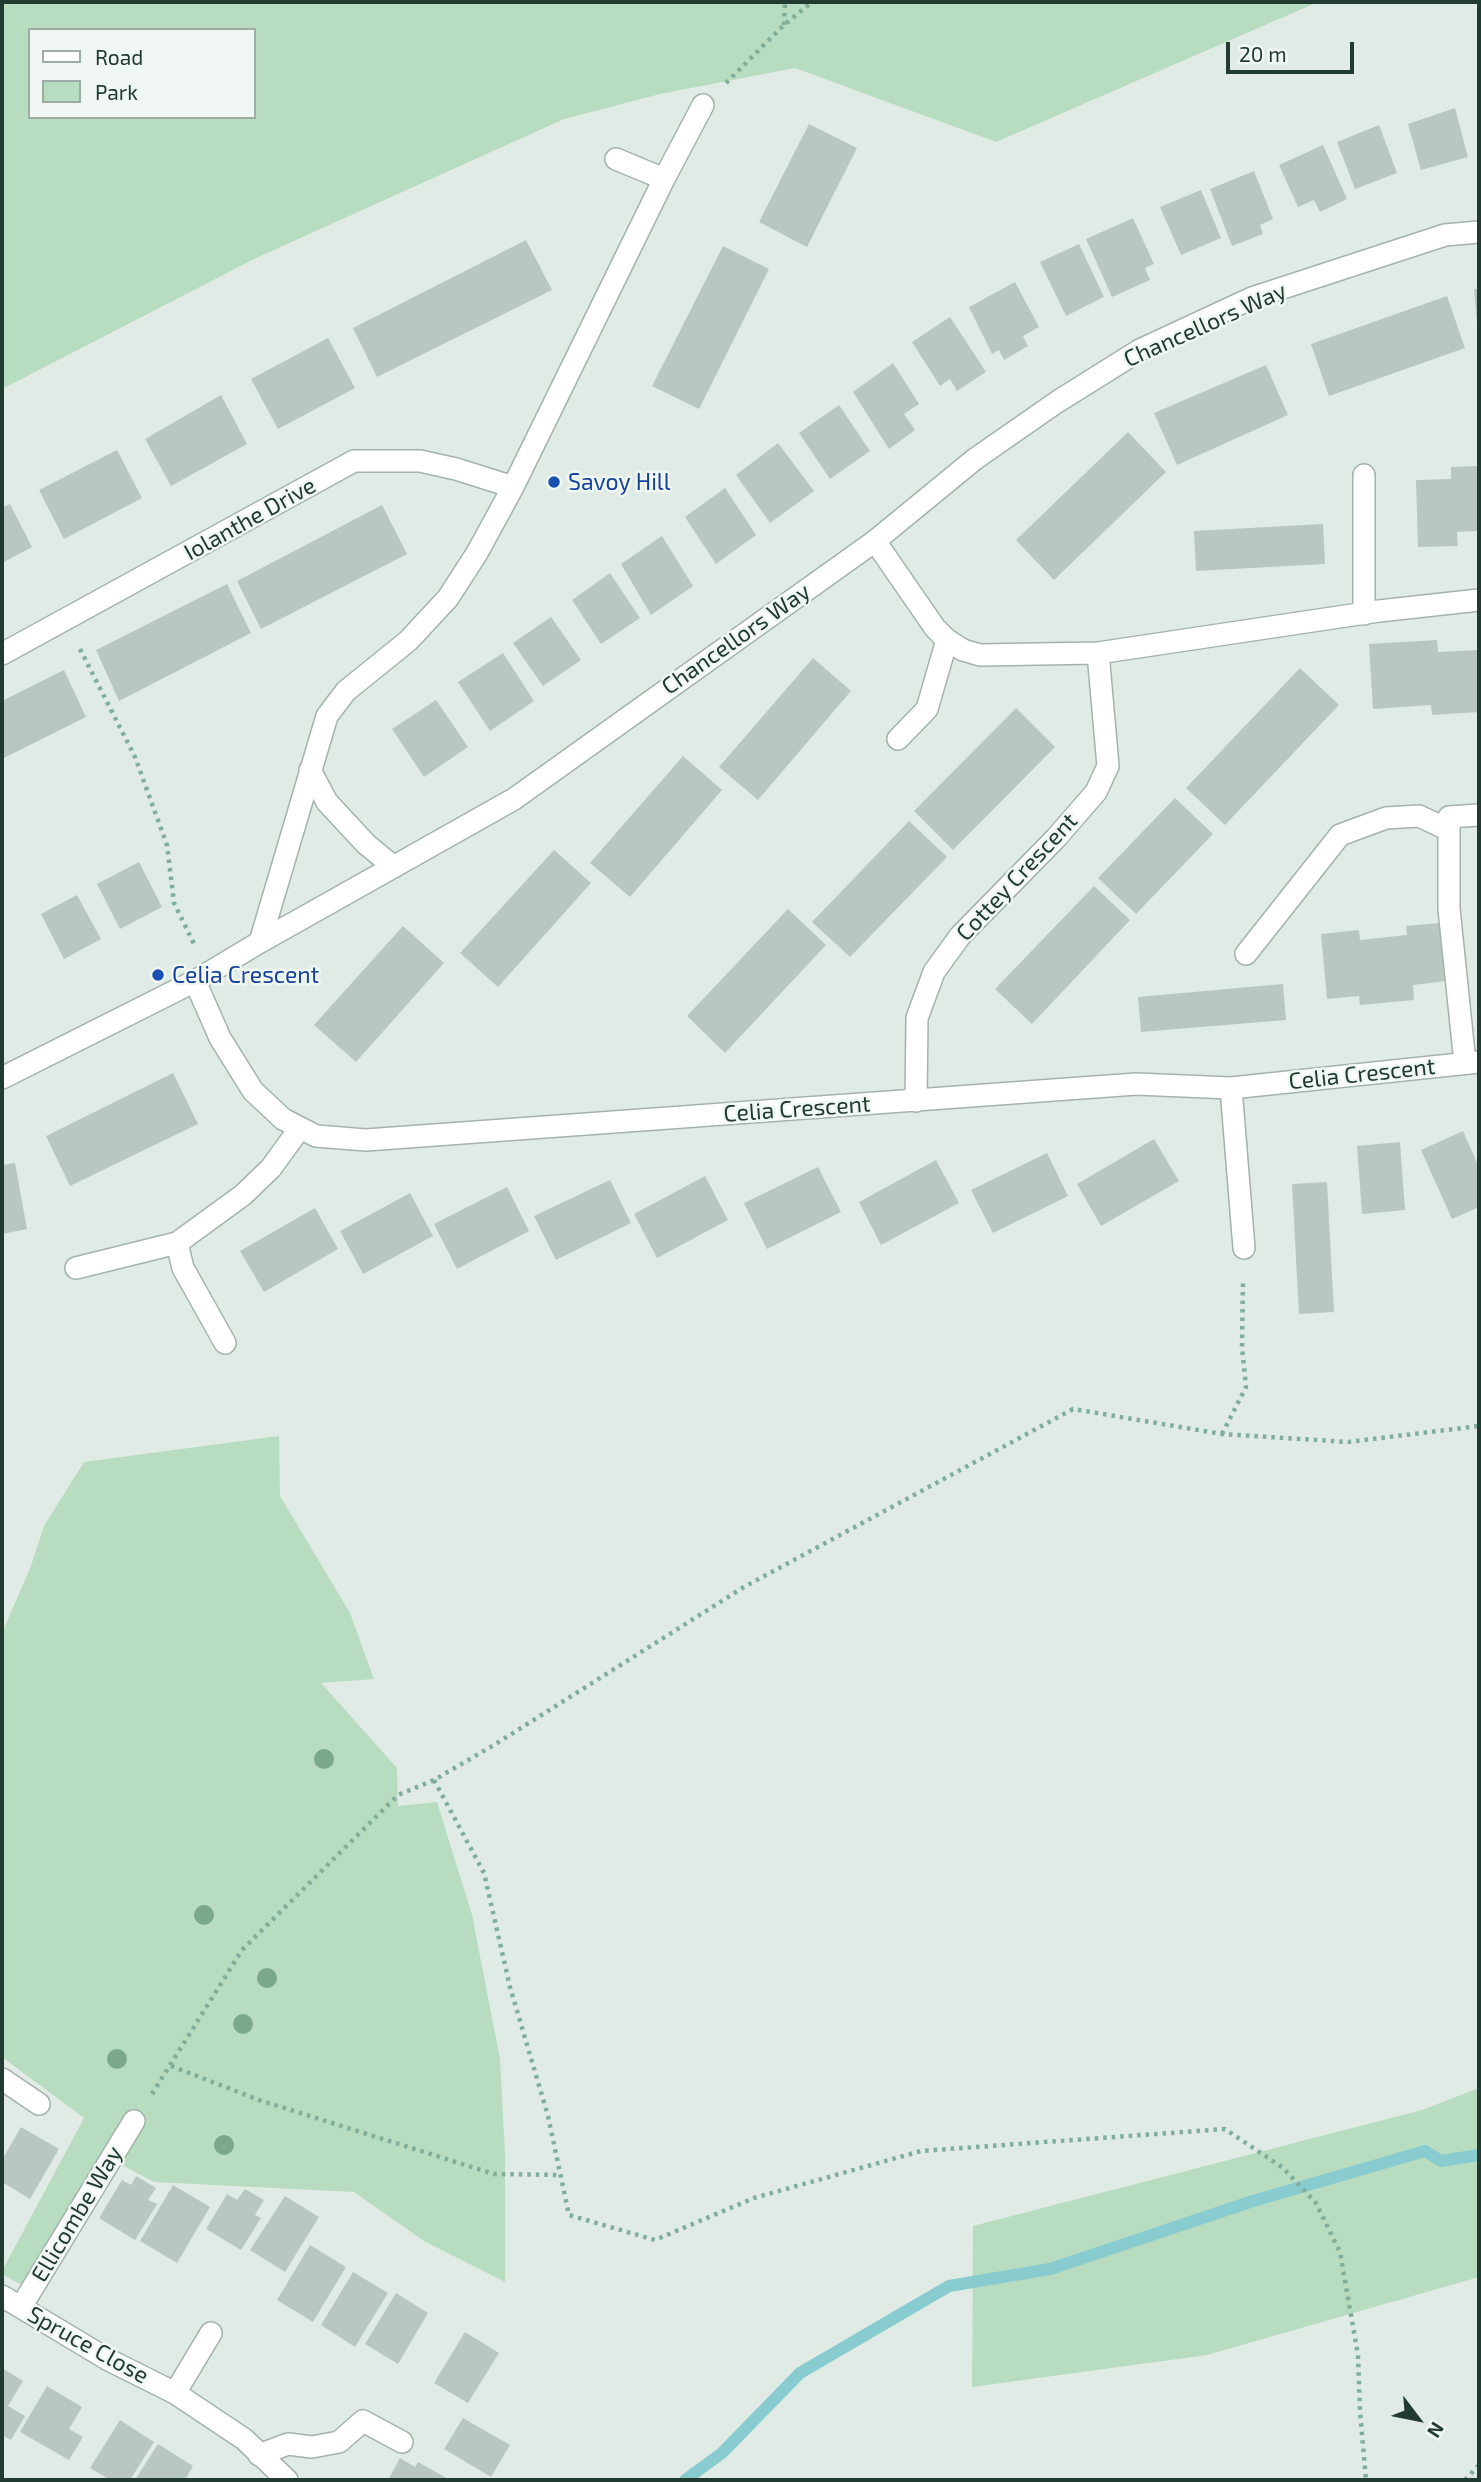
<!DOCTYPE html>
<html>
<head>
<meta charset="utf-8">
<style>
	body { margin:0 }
	#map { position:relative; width:1481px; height:2482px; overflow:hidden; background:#e0ebe5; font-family:"Exo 2",sans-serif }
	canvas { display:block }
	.frame { position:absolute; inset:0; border:4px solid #213b31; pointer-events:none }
	.legend { position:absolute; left:28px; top:28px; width:228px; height:91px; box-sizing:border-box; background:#f0f7f3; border:2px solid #9daca5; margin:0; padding:9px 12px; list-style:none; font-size:21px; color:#213b31 }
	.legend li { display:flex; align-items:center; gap:14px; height:35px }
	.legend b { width:35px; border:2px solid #9daca5 }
	.north { position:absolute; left:1383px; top:2384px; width:70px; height:70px; -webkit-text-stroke:5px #f0f7f3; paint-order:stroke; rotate:122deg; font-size:19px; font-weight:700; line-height:28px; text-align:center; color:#213b31 }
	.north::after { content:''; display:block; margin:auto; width:24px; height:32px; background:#213b31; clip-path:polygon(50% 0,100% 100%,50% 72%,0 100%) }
	.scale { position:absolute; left:1226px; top:42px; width:128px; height:32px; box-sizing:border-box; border:4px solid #213b31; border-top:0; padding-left:9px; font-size:21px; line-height:24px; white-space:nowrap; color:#213b31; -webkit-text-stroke:5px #f0f7f3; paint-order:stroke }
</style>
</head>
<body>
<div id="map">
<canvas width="1481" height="2482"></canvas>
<div class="frame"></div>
<ul class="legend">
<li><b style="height:9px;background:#fff"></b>Road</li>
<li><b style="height:19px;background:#b8dcbf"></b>Park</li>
</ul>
<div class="north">N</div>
<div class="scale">20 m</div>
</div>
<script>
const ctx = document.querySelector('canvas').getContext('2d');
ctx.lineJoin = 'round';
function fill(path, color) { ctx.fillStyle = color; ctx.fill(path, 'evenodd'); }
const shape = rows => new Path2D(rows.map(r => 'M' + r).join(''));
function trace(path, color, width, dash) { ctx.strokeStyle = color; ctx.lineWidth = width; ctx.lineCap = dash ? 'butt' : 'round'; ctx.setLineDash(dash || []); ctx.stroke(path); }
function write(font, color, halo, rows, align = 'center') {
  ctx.font = font + ' "Exo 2",sans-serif'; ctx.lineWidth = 5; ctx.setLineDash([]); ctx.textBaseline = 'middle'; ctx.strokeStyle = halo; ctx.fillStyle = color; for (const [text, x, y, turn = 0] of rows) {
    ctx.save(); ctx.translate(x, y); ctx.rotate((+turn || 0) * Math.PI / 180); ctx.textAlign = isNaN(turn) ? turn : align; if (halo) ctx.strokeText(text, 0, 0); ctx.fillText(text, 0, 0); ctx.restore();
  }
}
const green = shape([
	[2,2,1318,2,996,142,795,68,660,94,564,119,256,258,2,389],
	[30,30,254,30,254,117,30,117],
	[279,1436,280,1496,350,1613,374,1679,321,1683,397,1768,398,1806,437,1802,472,1915,500,2059,505,2154,505,2282,424,2241,354,2192,154,2182,120,2164,41,2296,2,2274,2,2271,84,2118,2,2057,2,1633,31,1566,44,1526,84,1462],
	[1479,2088,1479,2277,1207,2355,972,2387,973,2226,1422,2110]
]);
const stream = shape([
	[685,2480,722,2453,800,2373,949,2286,1050,2269,1253,2201,1425,2151,1441,2161,1479,2155]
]);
const building = shape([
	[1455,108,1468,157,1421,170,1408,124],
	[809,124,857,148,807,247,759,222],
	[1379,125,1397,173,1355,189,1337,142],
	[1323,145,1347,199,1320,212,1314,200,1298,207,1279,165],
	[1254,171,1273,219,1260,225,1263,234,1232,246,1210,189],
	[1201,190,1221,238,1181,255,1160,207],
	[1133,218,1154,264,1145,268,1150,280,1112,297,1086,239],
	[526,240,552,290,377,377,353,328],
	[1079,244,1104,297,1066,316,1040,262],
	[723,246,769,269,699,409,652,386],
	[1015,282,1039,327,1023,336,1028,346,1004,360,999,350,992,354,969,307],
	[1474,289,1479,289,1479,324,1477,324],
	[1447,296,1465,348,1329,396,1311,344],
	[950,317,986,372,957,391,950,379,940,386,912,342],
	[328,338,355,388,278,429,251,379],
	[893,363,919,404,904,414,915,430,889,449,853,392],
	[1266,365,1288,415,1177,465,1154,413],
	[221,395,247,444,171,486,145,439],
	[839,405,870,451,830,479,799,433],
	[1128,432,1166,472,1054,580,1016,540],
	[778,443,814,491,770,523,736,475],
	[117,450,142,498,64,539,39,490],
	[1479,466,1479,531,1457,532,1458,546,1418,547,1416,480,1451,479,1451,467],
	[725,488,756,535,716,564,685,517],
	[10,504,32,547,2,563,2,508],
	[382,505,407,554,261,629,237,581],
	[1323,524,1325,564,1196,571,1194,531],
	[662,536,693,586,651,615,621,564],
	[610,573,640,618,601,644,572,600],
	[227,584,251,633,119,701,96,650],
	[551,617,581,660,543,686,513,643],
	[1437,640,1438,652,1479,650,1479,712,1432,715,1431,705,1373,709,1369,644],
	[503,653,534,701,490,731,458,682],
	[813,658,851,691,758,800,719,767],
	[1300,668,1339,705,1225,825,1186,788],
	[64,670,86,717,2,759,2,701],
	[436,700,468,747,424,777,392,729],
	[1016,708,1055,747,953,850,914,811],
	[683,756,722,790,630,897,590,863],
	[1175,798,1213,834,1136,914,1098,878],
	[909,821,947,857,850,957,812,922],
	[554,850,591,883,498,987,460,953],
	[139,862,162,907,120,929,97,884],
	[1094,886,1130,920,1032,1024,995,989],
	[77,895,101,939,64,959,41,914],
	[788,909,826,945,725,1053,687,1016],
	[1440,923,1446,981,1413,985,1414,1000,1360,1005,1359,996,1327,999,1321,934,1359,930,1360,940,1407,935,1406,926],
	[403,926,444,963,356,1062,314,1025],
	[1283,984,1286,1020,1141,1032,1138,997],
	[173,1073,198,1124,70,1186,46,1136],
	[1463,1131,1479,1167,1479,1207,1452,1219,1421,1150],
	[1154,1139,1179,1181,1101,1226,1077,1184],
	[1400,1142,1405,1210,1362,1214,1357,1146],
	[1047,1153,1068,1196,993,1233,971,1190],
	[936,1160,959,1203,881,1245,859,1202],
	[15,1163,27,1229,2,1234,2,1165],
	[818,1167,841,1212,767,1249,744,1203],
	[705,1176,728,1220,657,1258,634,1214],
	[610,1180,631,1223,556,1260,534,1216],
	[1327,1182,1334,1312,1299,1314,1292,1184],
	[507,1187,529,1231,457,1269,434,1224],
	[410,1193,433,1236,363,1274,340,1231],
	[315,1208,338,1249,264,1292,240,1251],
	[21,2127,59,2149,30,2199,2,2182,2,2160],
	[136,2176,156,2188,148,2200,157,2204,135,2240,99,2218,122,2180,131,2185],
	[173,2185,210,2207,177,2263,140,2241],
	[245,2189,264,2200,255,2215,261,2218,241,2250,206,2229,227,2194,237,2200],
	[285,2196,319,2217,285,2272,250,2250],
	[310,2245,346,2267,313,2322,277,2300],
	[353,2272,388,2293,355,2347,321,2325],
	[396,2293,428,2313,398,2364,365,2344],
	[465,2332,499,2353,468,2403,434,2383],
	[2,2368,23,2381,8,2406,25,2416,11,2440,2,2435],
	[47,2386,82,2407,69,2429,83,2437,69,2460,20,2432],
	[463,2418,510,2445,491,2477,444,2449],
	[120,2420,154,2442,130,2480,110,2480,90,2468],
	[158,2444,193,2466,185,2480,135,2480],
	[400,2458,415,2467,418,2462,450,2480,388,2480]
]);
const path = shape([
	[784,25,785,2],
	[726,83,784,25,812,2],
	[80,649,135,757,167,845,174,903,195,946],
	[1222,1434,1246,1387,1242,1347,1243,1280],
	[434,1780,484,1873,510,1987,548,2116,569,2215,655,2240,754,2198,921,2151,1225,2129,1283,2168,1316,2203,1340,2252,1358,2355,1360,2411,1366,2480],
	[171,2066,259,2100,494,2174,561,2175],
	[152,2094,242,1950,398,1795,434,1780,494,1745,744,1587,1073,1409,1222,1434,1348,1442,1479,1426],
	[1465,2480,1479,2465]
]);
const minor = shape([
	[616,159,664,179],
	[1364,475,1364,614],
	[875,541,935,628,947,640,963,650,980,655,1098,653,1379,611,1479,600],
	[2,654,354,461,420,461,456,469,513,487],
	[898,739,927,709,947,640],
	[310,770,327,802,366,844,394,867],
	[260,942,327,716,346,691,408,641,448,598,477,553,513,487,664,179,703,105],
	[1246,954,1340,835,1386,818,1419,816,1449,830],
	[195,981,220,1038,253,1091,283,1119,316,1136,366,1140,1136,1084,1231,1088,1479,1062],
	[1465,1063,1449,909,1449,817,1479,815],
	[2,1078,195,981,260,942,514,799,875,541,975,459,1057,402,1140,350,1252,298,1445,235,1479,232],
	[1231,1088,1244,1248],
	[916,1101,917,1018,934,972,960,936,1056,838,1096,792,1108,766,1098,653],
	[177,1243,183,1268,225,1343],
	[76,1268,177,1243,243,1195,271,1168,300,1128],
	[2,2079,39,2104],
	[2,2296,107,2359,175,2393,244,2439,287,2480],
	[21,2307,134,2121],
	[175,2393,211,2333],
	[259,2455,288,2444,312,2447,339,2442,363,2421,402,2442]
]);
const trees = [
	[324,1759],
	[204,1915],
	[267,1978],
	[243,2024],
	[117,2059],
	[224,2145]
];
const markers = [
	[554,482,7,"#1a4fb4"],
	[158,975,7,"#1a4fb4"]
];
const streetNames = [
	["Chancellors Way",1205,325,-24],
	["Iolanthe Drive",250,519,-29],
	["Chancellors Way",736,639,-35],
	["Cottey Crescent",1017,877,-47],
	["Celia Crescent",1362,1074,-6],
	["Celia Crescent",797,1109,-4],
	["Ellicombe Way",77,2214,-59],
	["Spruce Close",88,2345,29]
];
const transitNames = [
	["Savoy Hill",568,482],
	["Celia Crescent",172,975]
];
fill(green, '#b8dcbf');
trace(stream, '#88ccd0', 12);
fill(building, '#b8c8c0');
trace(minor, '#a3b3ab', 24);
trace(path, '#80ae9b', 4.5, [3.5, 5]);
trace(minor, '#fff', 21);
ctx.fillStyle = '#7ca88a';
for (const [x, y] of trees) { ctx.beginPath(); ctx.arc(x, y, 10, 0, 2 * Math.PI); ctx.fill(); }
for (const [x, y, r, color] of markers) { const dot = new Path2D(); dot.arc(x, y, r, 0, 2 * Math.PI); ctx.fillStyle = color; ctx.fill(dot); trace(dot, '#f0f7f3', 2.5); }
write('23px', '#213b31', '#f0f7f3', streetNames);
write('23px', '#164399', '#f0f7f3', transitNames, 'left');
</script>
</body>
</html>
